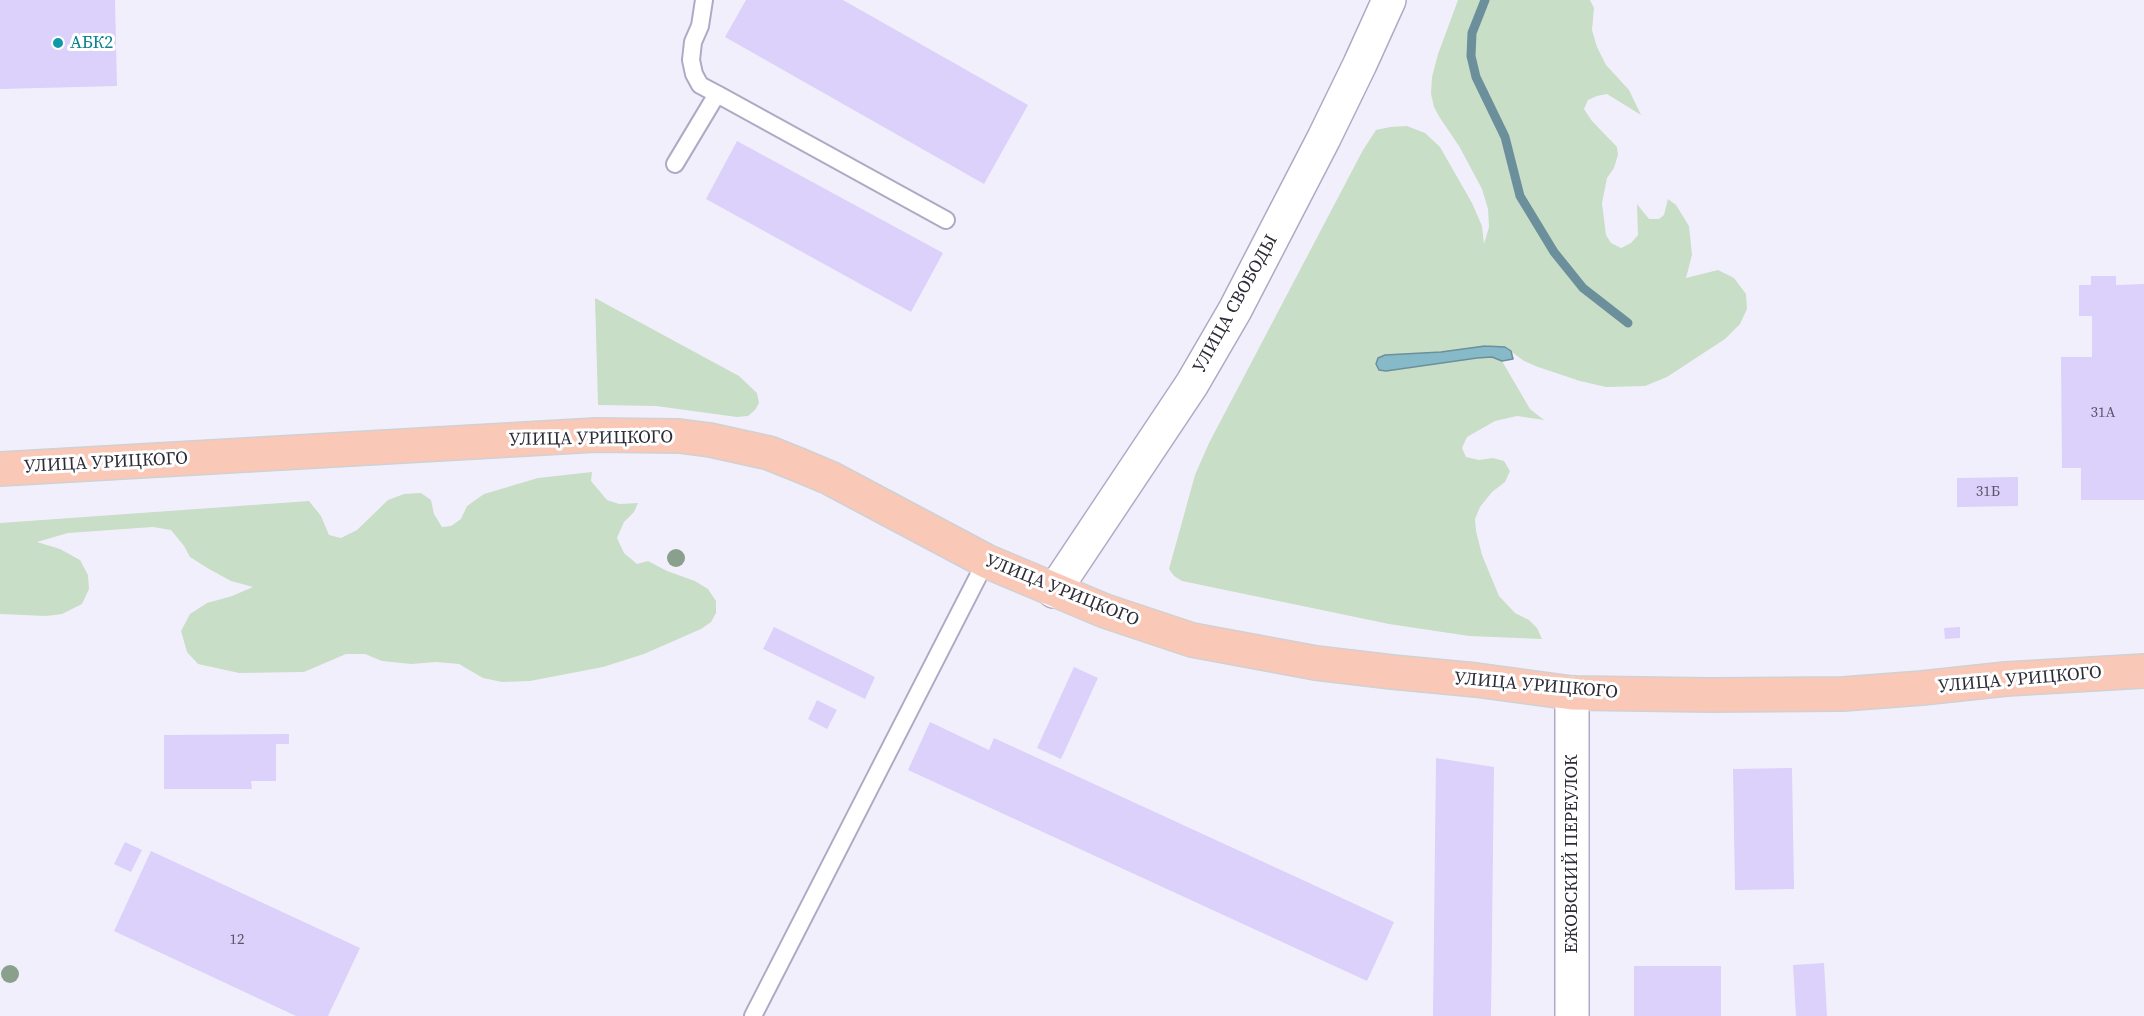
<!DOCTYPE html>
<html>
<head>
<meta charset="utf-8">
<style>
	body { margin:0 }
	canvas { display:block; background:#f2effc }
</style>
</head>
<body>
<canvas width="2144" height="1016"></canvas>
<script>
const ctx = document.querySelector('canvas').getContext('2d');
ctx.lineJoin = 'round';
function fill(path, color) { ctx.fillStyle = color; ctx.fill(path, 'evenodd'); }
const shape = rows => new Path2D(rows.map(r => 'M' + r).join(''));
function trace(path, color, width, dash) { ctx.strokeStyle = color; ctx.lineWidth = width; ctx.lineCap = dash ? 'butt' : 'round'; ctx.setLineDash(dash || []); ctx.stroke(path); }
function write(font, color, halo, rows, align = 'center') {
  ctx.font = font + ' "Source Serif 4",serif'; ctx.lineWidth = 6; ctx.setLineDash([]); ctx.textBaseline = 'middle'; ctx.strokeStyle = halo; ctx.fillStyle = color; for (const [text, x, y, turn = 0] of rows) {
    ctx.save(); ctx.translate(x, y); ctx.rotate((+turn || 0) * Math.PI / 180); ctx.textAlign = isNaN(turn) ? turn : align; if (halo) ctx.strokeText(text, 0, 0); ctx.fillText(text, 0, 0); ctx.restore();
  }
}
const green = shape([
	[1458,0,1590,0,1594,8,1592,30,1597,47,1606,65,1629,90,1641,115,1607,94,1597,96,1588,100,1584,109,1592,121,1617,147,1618,155,1614,168,1607,178,1602,203,1606,235,1611,243,1621,248,1631,243,1638,235,1637,204,1649,219,1659,219,1664,215,1668,199,1676,205,1689,226,1692,255,1686,278,1718,270,1734,278,1746,294,1747,309,1740,324,1725,339,1667,377,1645,386,1606,387,1580,381,1538,367,1524,361,1505,347,1485,346,1441,352,1385,355,1386,371,1477,358,1492,357,1502,361,1530,409,1544,420,1517,416,1495,421,1467,437,1462,448,1466,457,1479,460,1493,458,1504,461,1510,471,1505,482,1492,492,1480,507,1475,519,1476,531,1482,555,1499,596,1515,613,1529,620,1537,628,1542,639,1469,636,1389,624,1182,581,1174,576,1169,569,1195,475,1209,443,1363,150,1376,130,1390,127,1407,126,1425,133,1440,147,1472,203,1482,226,1484,244,1489,227,1488,209,1482,189,1459,146,1440,118,1434,107,1431,94,1432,77,1438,54],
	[595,298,739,376,757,393,759,403,755,410,748,416,737,417,656,406,598,405],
	[592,472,591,481,607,500,619,504,638,503,634,512,624,522,617,538,624,553,637,564,648,561,667,571,695,581,708,589,716,601,716,613,711,622,701,629,644,654,603,667,530,681,502,682,483,678,459,664,436,662,411,664,382,661,365,654,346,654,304,672,239,673,198,664,187,652,181,631,190,614,207,603,232,596,253,587,231,581,209,569,190,557,184,546,171,530,153,527,68,533,37,542,60,549,80,560,88,575,89,589,82,604,62,614,46,616,0,614,0,523,309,501,321,516,329,535,341,538,357,530,388,500,404,494,421,493,431,500,434,514,442,527,451,526,461,519,467,506,484,494,538,478]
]);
const water = shape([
	[1485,346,1505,347,1511,351,1513,359,1502,361,1492,357,1477,358,1386,371,1379,370,1376,364,1378,358,1385,355,1441,352,1485,346]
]);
const stream = shape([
	[1485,0,1472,33,1471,56,1476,77,1505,137,1520,196,1554,252,1583,288,1628,323]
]);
const building = shape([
	[0,0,115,0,117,86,0,89],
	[746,0,843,0,1028,105,984,184,725,37],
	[737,141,943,253,911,312,706,199],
	[2091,276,2116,276,2116,285,2144,284,2144,500,2081,500,2081,468,2062,468,2061,357,2092,357,2092,316,2079,316,2079,285,2091,285],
	[2018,477,2018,506,1957,507,1957,478],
	[774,627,875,677,865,699,763,649],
	[1960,627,1960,638,1945,639,1944,628],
	[1074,667,1098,678,1061,759,1037,748],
	[817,700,837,710,827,729,808,719],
	[930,722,989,750,994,738,1394,922,1367,981,908,770],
	[289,734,289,744,276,744,276,781,251,781,252,789,164,789,164,735],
	[1436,758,1494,767,1491,1016,1433,1016],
	[1792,768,1794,889,1735,890,1733,769],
	[125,842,142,850,131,872,114,864],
	[151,851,360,948,328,1016,296,1016,114,931],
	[1824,963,1827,1016,1796,1016,1793,965],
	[1634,966,1721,966,1721,1016,1634,1016]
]);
const lane = shape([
	[717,94,946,220],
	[675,164,717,94,700,85,694,74,691,60,693,42,700,26,704,0],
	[753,1016,986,561]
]);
const street = shape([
	[1054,591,1192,384,1235,310,1324,138,1360,64,1389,0],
	[1572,1016,1572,693]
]);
const primary = shape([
	[0,469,596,435,679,436,710,440,769,453,799,465,830,478,986,561,1105,611,1192,640,1316,663,1392,672,1476,680,1572,693,1711,695,1843,694,1922,688,2006,679,2144,671]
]);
const trees = [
	[676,558],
	[10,974]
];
const markers = [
	[58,43,6,"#0f9aa8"]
];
const numberNames = [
	["31А",2103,413],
	["31Б",1988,492],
	["12",237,940]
];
const cultureNames = [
	["АБК2",70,43]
];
const streetNames = [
	["УЛИЦА СВОБОДЫ",1236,304,-61],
	["УЛИЦА УРИЦКОГО",591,439,-1],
	["УЛИЦА УРИЦКОГО",106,463,-3],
	["УЛИЦА УРИЦКОГО",1062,591,22],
	["УЛИЦА УРИЦКОГО",2020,680,-5],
	["УЛИЦА УРИЦКОГО",1536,686,5],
	["ЕЖОВСКИЙ ПЕРЕУЛОК",1572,854,-90]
];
fill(green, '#c9dec7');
fill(water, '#87bac8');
trace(water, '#6c8f9c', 1.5);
trace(stream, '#6c8f9c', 9);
fill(building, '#dbd1fa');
trace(lane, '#b0a9c6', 20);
trace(street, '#b0a9c6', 36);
trace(primary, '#d1d1d3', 36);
trace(lane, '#fff', 16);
trace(street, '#fff', 33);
trace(primary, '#f9c8b6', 33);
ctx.fillStyle = '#8aa08d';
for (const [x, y] of trees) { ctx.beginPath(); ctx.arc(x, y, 9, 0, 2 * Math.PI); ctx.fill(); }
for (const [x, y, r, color] of markers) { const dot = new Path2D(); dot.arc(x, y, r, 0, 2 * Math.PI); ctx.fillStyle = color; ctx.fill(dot); trace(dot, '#fff', 2); }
write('15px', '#595568', null, numberNames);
write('18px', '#0d838f', '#fff', cultureNames, 'left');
write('18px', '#2e2c37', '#fff', streetNames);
</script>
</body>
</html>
